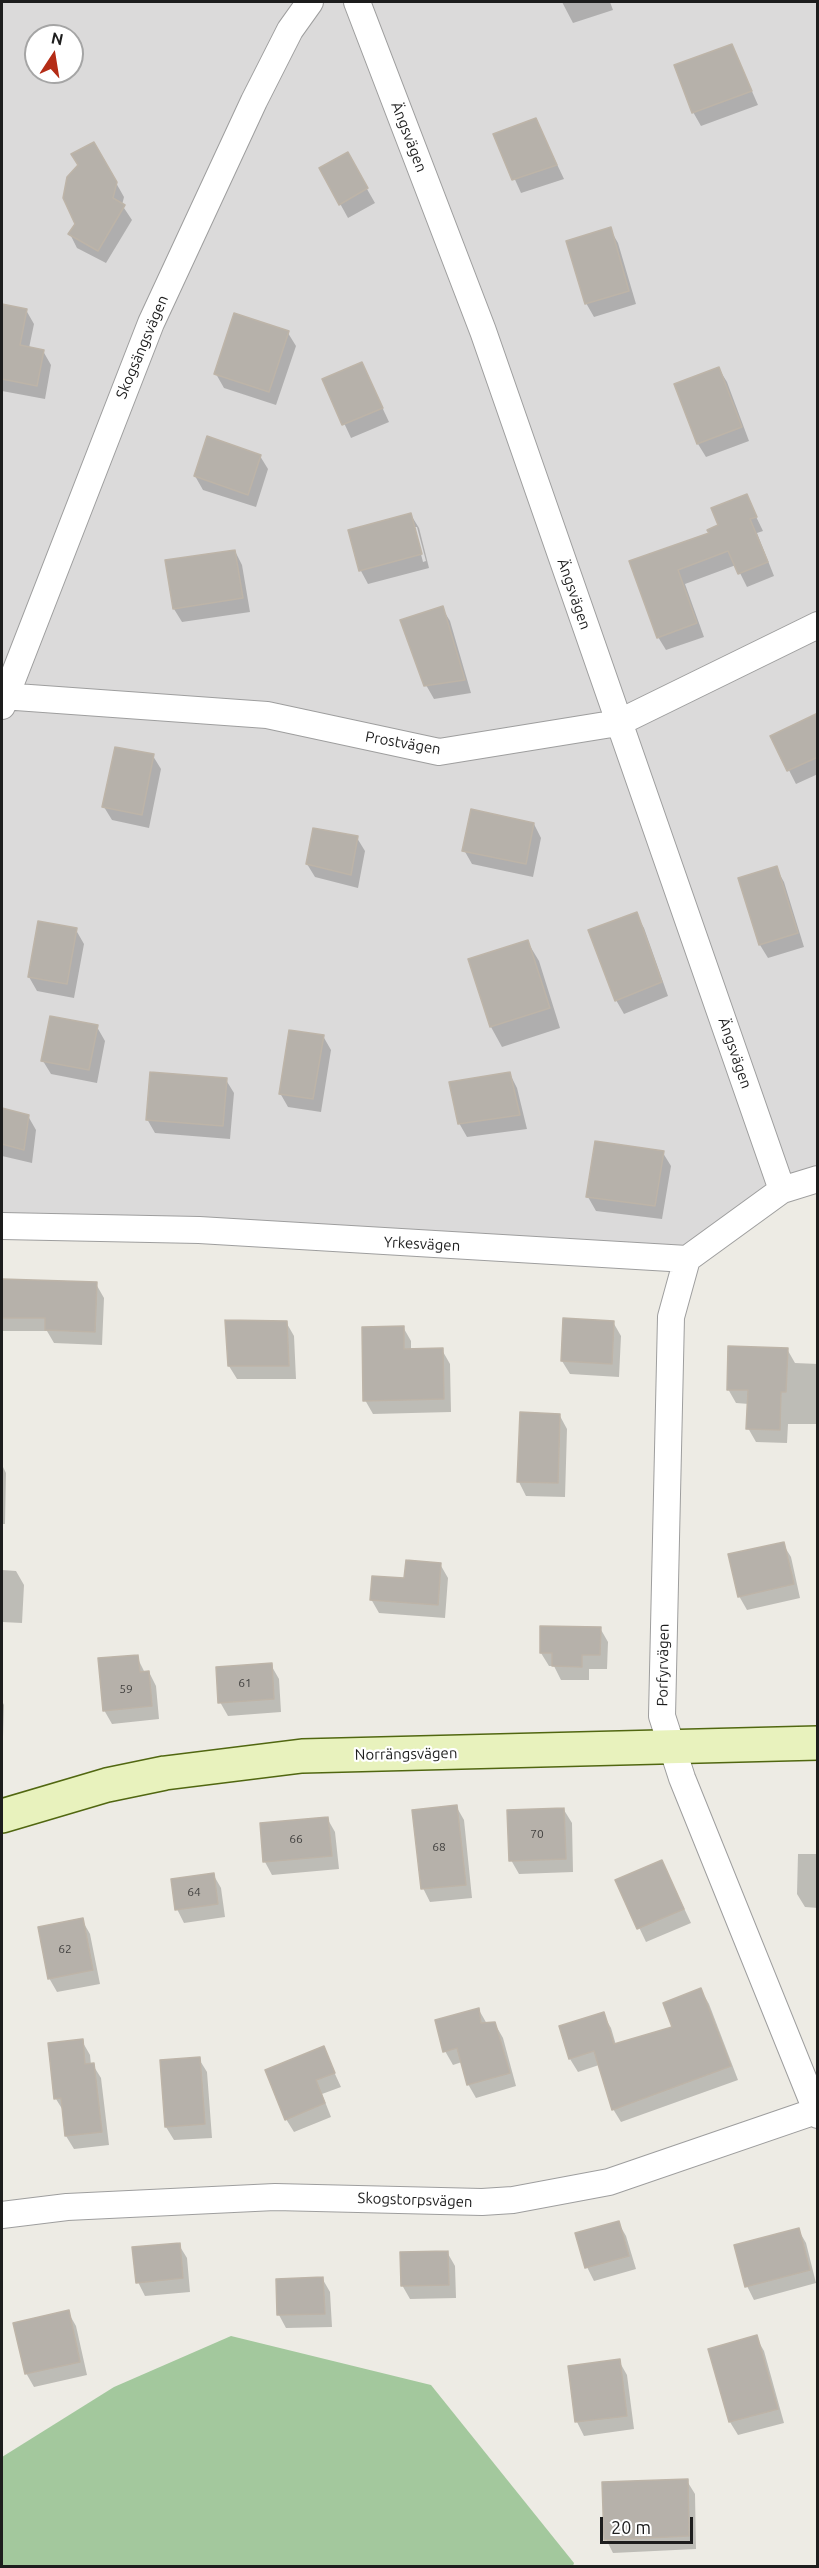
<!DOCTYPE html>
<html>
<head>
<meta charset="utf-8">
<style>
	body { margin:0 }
	#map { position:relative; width:819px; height:2568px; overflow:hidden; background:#edebe4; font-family:Ubuntu,sans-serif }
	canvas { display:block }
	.frame { position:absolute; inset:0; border:3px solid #1d1d1d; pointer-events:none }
	.north { position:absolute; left:24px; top:24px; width:60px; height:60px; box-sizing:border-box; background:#fff; border:2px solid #a5a5a5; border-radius:50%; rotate:12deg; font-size:16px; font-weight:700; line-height:24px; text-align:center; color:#1d1d1d }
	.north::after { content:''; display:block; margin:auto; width:21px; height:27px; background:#b42c16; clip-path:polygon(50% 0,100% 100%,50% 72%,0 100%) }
	.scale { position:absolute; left:600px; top:2517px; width:93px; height:27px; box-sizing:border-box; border:3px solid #1d1d1d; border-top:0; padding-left:8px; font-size:18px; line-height:21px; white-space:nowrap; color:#1d1d1d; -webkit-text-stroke:4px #fff; paint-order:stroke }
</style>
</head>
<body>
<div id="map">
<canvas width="819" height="2568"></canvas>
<div class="frame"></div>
<div class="north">N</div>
<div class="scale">20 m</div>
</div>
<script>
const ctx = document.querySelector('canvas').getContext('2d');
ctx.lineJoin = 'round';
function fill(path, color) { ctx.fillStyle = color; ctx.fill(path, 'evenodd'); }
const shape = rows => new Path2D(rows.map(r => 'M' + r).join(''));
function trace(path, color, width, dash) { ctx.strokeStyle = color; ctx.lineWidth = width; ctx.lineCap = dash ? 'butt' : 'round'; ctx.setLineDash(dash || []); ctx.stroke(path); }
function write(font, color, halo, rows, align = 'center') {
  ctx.font = font + ' Ubuntu,sans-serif'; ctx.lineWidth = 4.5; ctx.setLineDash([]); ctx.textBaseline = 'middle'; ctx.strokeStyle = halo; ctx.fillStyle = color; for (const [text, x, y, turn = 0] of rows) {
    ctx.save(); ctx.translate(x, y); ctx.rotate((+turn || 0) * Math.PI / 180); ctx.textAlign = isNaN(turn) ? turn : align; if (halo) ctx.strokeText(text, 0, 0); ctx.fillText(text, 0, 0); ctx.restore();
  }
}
const residential = shape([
	[2,2,817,2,817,1178,687,1259,2,1236],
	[36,36,72,36,72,72,36,72]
]);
const forest = shape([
	[231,2336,431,2385,574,2563,573,2566,2,2566,2,2457,114,2387]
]);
const shadow = shape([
	[562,2,610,2,613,10,573,23],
	[732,46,758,105,701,126,693,112],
	[536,120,564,179,521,193,495,135],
	[94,144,124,197,122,205,132,220,106,263,77,248,70,234,77,224],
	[347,154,375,203,348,218,321,169],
	[610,229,618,243,636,304,594,317,586,303],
	[2,306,26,310,34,324,29,348,43,351,51,365,45,399,2,391],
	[288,333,296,346,276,405,224,388,216,374],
	[362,364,389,422,351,438,324,380],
	[719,369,727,382,749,441,706,457,698,444,676,385],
	[260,456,268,469,256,507,203,490,195,476],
	[746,496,763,531,757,533,774,576,747,587,736,565,685,584,704,637,666,650,658,637,631,562,711,534],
	[411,515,419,528,429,568,368,584,361,571],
	[414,527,417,527,426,561,423,562],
	[235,551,242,565,250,612,182,622,174,609],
	[442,608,450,621,471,693,434,699,426,685],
	[818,715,818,774,796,784,772,737],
	[153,756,161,769,149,828,112,820,104,807],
	[534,824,541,838,533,877,472,864,464,850],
	[357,838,365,851,358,888,315,877,307,864],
	[776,868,784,882,804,947,768,958,760,945,740,879],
	[636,914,644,928,668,996,624,1014,616,1000],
	[76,930,84,944,74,998,37,991,29,977],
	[527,941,539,961,560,1028,502,1047,491,1027],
	[97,1027,105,1041,97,1083,51,1074,43,1061],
	[323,1036,331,1050,321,1112,288,1107,280,1093],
	[510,1074,517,1088,527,1129,467,1137,459,1123],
	[226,1080,234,1093,230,1139,155,1133,147,1119],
	[2,1110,28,1116,36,1130,32,1163,2,1156],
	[663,1153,671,1166,662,1219,596,1211,588,1197],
	[2,1279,96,1284,104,1298,102,1345,54,1343,47,1331,2,1331],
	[286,1322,294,1336,296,1379,237,1379,229,1366],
	[613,1322,621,1336,619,1377,570,1374,562,1361],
	[403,1327,411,1341,411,1351,442,1350,450,1364,451,1412,373,1414,365,1400],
	[787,1349,795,1363,818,1364,818,1424,788,1424,787,1443,756,1442,748,1428,749,1404,736,1403,728,1389],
	[560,1416,567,1429,565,1497,526,1496,519,1482],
	[2,1465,6,1473,5,1524,2,1524],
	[783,1544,791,1557,800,1598,747,1610,739,1596],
	[440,1564,448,1578,445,1618,379,1613,371,1599],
	[2,1570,16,1571,24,1585,22,1623,2,1622],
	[600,1628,608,1642,607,1669,589,1669,589,1680,561,1680,554,1666,549,1666,541,1653],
	[137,1657,145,1673,149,1672,156,1686,159,1719,112,1724,104,1710],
	[271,1665,279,1679,281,1712,228,1716,220,1702],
	[2,1701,4,1705,3,1737,2,1737],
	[456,1806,464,1820,472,1898,430,1902,423,1888],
	[564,1810,572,1823,573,1872,519,1874,511,1860],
	[327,1818,335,1832,339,1869,272,1875,265,1862],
	[798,1854,818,1854,818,1908,805,1907,797,1894],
	[662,1861,691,1923,646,1942,617,1881],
	[213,1874,221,1888,225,1917,184,1923,177,1909],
	[82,1920,90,1934,100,1984,57,1992,49,1978],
	[701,1990,709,2004,738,2080,621,2122,613,2109,599,2065,578,2072,570,2059,561,2027,603,2014,611,2028,616,2045,674,2028],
	[479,2010,487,2024,495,2024,503,2038,516,2086,476,2098,468,2084,462,2062,453,2065,445,2051],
	[82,2041,90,2055,91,2065,93,2065,101,2078,109,2145,74,2149,66,2136,64,2112,56,2099],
	[323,2048,341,2087,322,2094,331,2117,294,2132,286,2119],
	[199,2059,207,2072,212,2138,174,2140,166,2127],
	[618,2222,626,2236,636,2269,594,2281,587,2267],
	[798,2229,806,2243,816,2283,754,2300,747,2286],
	[179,2245,187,2258,190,2292,145,2296,138,2282],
	[447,2252,455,2266,456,2298,410,2299,402,2285],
	[322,2278,330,2292,332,2327,286,2328,279,2315],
	[68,2312,76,2326,87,2375,34,2387,26,2373],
	[756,2337,764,2351,784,2423,738,2435,730,2422],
	[619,2361,627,2375,634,2429,584,2436,577,2422,569,2368],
	[687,2481,695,2494,696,2549,613,2553,606,2539]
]);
const building = shape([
	[732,44,752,91,692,113,674,65,732,44],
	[536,118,557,165,512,180,493,134,536,118],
	[94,142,117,182,113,198,125,205,98,251,68,234,75,224,63,198,67,177,78,165,71,154,94,142],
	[348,152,368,188,339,205,319,168,348,152],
	[611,227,629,291,585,304,566,241,611,227],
	[2,304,27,309,20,345,44,350,37,386,2,379,2,304],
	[234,313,289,331,269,392,214,374,234,313],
	[362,362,383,408,342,425,322,379,362,362],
	[719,367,742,427,697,444,674,384,719,367],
	[207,436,261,455,248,495,194,476,207,436],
	[747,494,757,517,750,519,768,562,738,574,728,551,678,570,697,623,657,638,629,561,709,533,707,530,718,525,711,508,747,494],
	[411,513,422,554,359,571,348,530,411,513],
	[235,550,243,598,173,609,165,560,235,550],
	[443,606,465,680,424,686,400,620,443,606],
	[818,713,818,757,787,771,770,736,818,713],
	[115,747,154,754,142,815,102,807,115,747],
	[471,809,534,823,526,864,462,851,471,809],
	[313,828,358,836,351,875,306,864,313,828],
	[777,866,798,933,759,945,738,878,777,866],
	[637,912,662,982,615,1001,588,930,637,912],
	[38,921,77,928,67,984,28,977,38,921],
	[528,940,550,1008,490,1027,468,959,528,940],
	[50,1016,98,1025,89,1070,41,1061,50,1016],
	[289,1030,324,1035,313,1099,279,1094,289,1030],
	[150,1072,227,1078,223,1126,146,1120,150,1072],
	[510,1072,520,1115,458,1124,449,1082,510,1072],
	[2,1108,29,1115,24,1150,2,1144,2,1108],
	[595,1141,664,1151,655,1206,586,1197,595,1141],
	[2,1279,97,1282,95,1332,45,1330,45,1318,2,1318,2,1279],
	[563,1318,614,1321,612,1364,561,1361,563,1318],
	[225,1320,287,1321,289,1366,228,1366,225,1320],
	[404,1326,404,1349,443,1348,444,1399,363,1401,362,1327,404,1326],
	[728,1346,788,1348,786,1392,781,1392,780,1430,746,1429,748,1390,727,1390,728,1346],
	[520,1412,560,1414,558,1483,517,1482,520,1412],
	[784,1542,794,1584,738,1597,728,1554,784,1542],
	[406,1560,441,1563,438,1605,370,1600,372,1576,404,1578,406,1560],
	[540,1626,601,1627,600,1655,582,1655,582,1667,552,1666,552,1653,540,1653,540,1626],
	[138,1655,140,1672,149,1671,152,1706,103,1711,98,1658,138,1655],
	[272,1663,274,1699,218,1703,216,1667,272,1663],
	[457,1805,466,1885,421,1889,412,1810,457,1805],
	[564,1808,566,1859,509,1861,507,1810,564,1808],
	[328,1817,332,1856,263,1862,260,1823,328,1817],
	[662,1860,684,1909,637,1929,615,1880,662,1860],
	[214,1873,218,1904,175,1910,171,1879,214,1873],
	[83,1918,93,1970,48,1979,38,1927,83,1918],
	[701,1988,731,2066,612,2110,594,2051,569,2059,559,2026,604,2012,614,2044,672,2027,663,2003,701,1988],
	[479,2008,481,2023,495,2022,510,2073,467,2085,457,2048,443,2052,435,2020,479,2008],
	[83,2039,85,2064,94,2063,102,2132,65,2136,61,2098,54,2099,48,2043,83,2039],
	[324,2046,335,2073,316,2080,325,2103,285,2120,265,2070,324,2046],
	[200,2057,205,2124,165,2127,160,2060,200,2057],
	[619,2221,629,2256,585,2268,575,2233,619,2221],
	[799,2228,810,2270,745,2287,734,2245,799,2228],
	[180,2243,183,2278,136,2283,132,2247,180,2243],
	[448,2251,449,2285,401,2286,400,2252,448,2251],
	[323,2277,325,2314,277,2315,276,2279,323,2277],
	[69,2310,80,2362,25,2374,13,2323,69,2310],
	[757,2335,778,2409,729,2422,708,2349,757,2335],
	[620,2359,627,2416,575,2422,568,2366,620,2359],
	[688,2479,689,2536,604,2540,602,2482,688,2479]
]);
const street = shape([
	[357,2,483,331,782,1190],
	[2,696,267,715,439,752,618,723,818,625],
	[2,706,151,323,254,101,290,30,310,2],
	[2,1226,199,1230,687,1259,782,1190,818,1179],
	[687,1259,671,1317,662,1716,682,1778,818,2115],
	[2,2215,67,2207,275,2197,482,2202,513,2200,609,2182,816,2111]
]);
const secondary = shape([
	[2,1816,107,1785,165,1773,302,1756,818,1743]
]);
const numberNames = [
	["61",245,1683],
	["59",126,1689],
	["70",537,1834],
	["66",296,1839],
	["68",439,1847],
	["64",194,1892],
	["62",65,1949]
];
const streetNames = [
	["Ängsvägen",409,137,69],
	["Skogsängsvägen",142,347,-67],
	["Ängsvägen",574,594,71],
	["Prostvägen",403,743,10],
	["Ängsvägen",735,1053,71],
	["Yrkesvägen",422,1244,3],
	["Porfyrvägen",663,1665,-89],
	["Norrängsvägen",406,1754,-1],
	["Skogstorpsvägen",415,2200,2]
];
fill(residential, '#dbdada');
fill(forest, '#a3c89d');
fill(shadow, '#0003');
fill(building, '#b6b1aa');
trace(building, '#bdb4a8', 1.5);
trace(street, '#9e9e9e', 28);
trace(secondary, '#516711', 36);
trace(street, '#fff', 26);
trace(secondary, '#e8f2bd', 33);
write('12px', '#434240', null, numberNames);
write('15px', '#1d1d1d', '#fff', streetNames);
</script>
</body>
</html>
